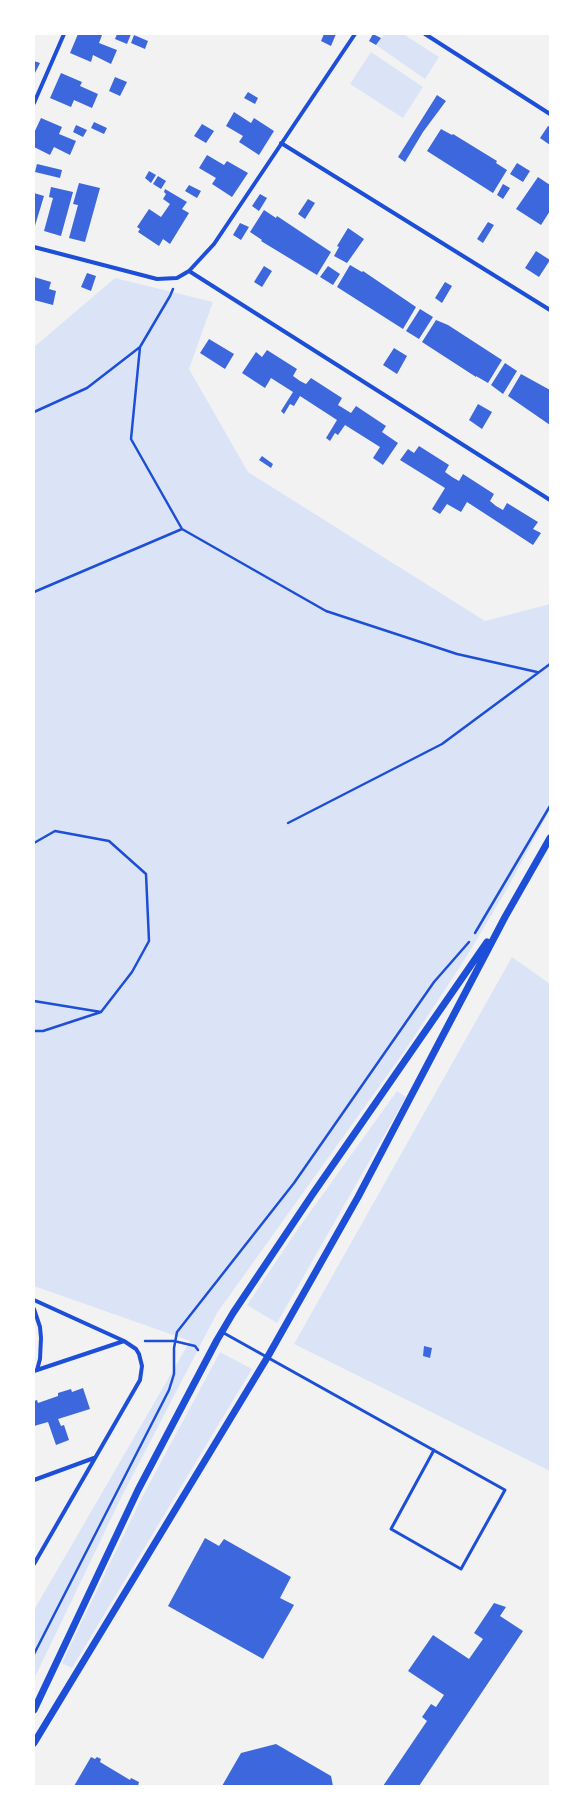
<!DOCTYPE html>
<html>
<head>
<meta charset="utf-8">
<style>
	body { margin:0 }
	#map { position:relative; width:584px; height:1820px; overflow:hidden; background:#f2f2f2; font-family:"Nunito Sans",sans-serif }
	canvas { display:block }
	.frame { position:absolute; inset:0; border:35px solid #fff; pointer-events:none }
</style>
</head>
<body>
<div id="map">
<canvas width="584" height="1820"></canvas>
<div class="frame"></div>
</div>
<script>
const ctx = document.querySelector('canvas').getContext('2d');
ctx.lineJoin = 'round';
function fill(path, color) { ctx.fillStyle = color; ctx.fill(path, 'evenodd'); }
const shape = rows => new Path2D(rows.map(r => 'M' + r).join(''));
function trace(path, color, width, dash) { ctx.strokeStyle = color; ctx.lineWidth = width; ctx.lineCap = dash ? 'butt' : 'round'; ctx.setLineDash(dash || []); ctx.stroke(path); }
const green = shape([
	[384,34,403,34,439,57,425,79,376,45],
	[371,52,423,87,403,118,350,84],
	[115,278,213,302,189,369,248,472,485,621,550,604,550,810,507,889,465,959,406,1049,217,1313,122,1496,34,1679,34,1610,190,1341,34,1286,34,347],
	[512,957,550,984,550,1471,294,1344],
	[397,1091,406,1097,277,1323,247,1305,295,1233],
	[220,1352,252,1369,72,1668,62,1663,140,1501]
]);
const building = shape([
	[78,34,102,35,99,43,117,50,111,64,93,55,91,62,70,53],
	[117,34,131,34,127,44,115,39],
	[324,34,336,34,331,46,321,41],
	[373,34,381,38,376,45,369,41],
	[134,35,148,41,145,49,131,43],
	[34,61,40,63,34,75],
	[61,73,82,82,80,86,98,94,92,108,74,100,71,107,50,98],
	[115,77,127,82,120,96,109,91],
	[248,92,258,98,255,104,244,98],
	[437,95,446,101,423,132,405,162,398,157],
	[234,112,251,123,254,118,274,131,259,155,239,142,243,136,226,126],
	[41,118,62,127,59,134,76,141,70,155,54,147,50,155,34,147,34,133],
	[94,122,107,128,104,134,91,128],
	[202,124,214,131,206,143,194,136],
	[76,125,87,130,83,137,73,132],
	[548,126,550,127,550,145,540,138],
	[441,129,452,135,453,134,497,161,496,163,507,170,493,193,427,151],
	[207,155,224,165,227,161,248,173,232,197,212,184,216,178,199,168],
	[517,163,530,171,523,182,510,174],
	[37,164,62,170,60,178,35,172],
	[149,171,156,175,151,183,145,178],
	[158,176,166,181,161,189,153,184],
	[538,177,550,185,550,211,541,225,516,209],
	[79,183,100,188,85,242,69,238,78,205,73,204],
	[503,184,510,188,503,199,497,195],
	[189,185,201,191,197,198,185,191],
	[51,187,73,192,61,236,44,231,53,198,49,197],
	[165,189,187,202,182,209,189,213,170,244,163,239,159,246,138,232,140,229,137,227,149,209,161,217,170,204,163,199,166,194,164,192],
	[34,193,44,196,34,229],
	[260,194,267,198,259,211,252,206],
	[308,199,315,203,305,219,298,214],
	[264,210,276,218,277,216,331,252,317,275,261,241,262,240,250,232],
	[488,222,494,225,483,243,477,239],
	[240,223,249,227,241,240,233,235],
	[348,228,364,239,347,263,334,256,339,247,337,246],
	[536,251,550,260,539,277,525,268],
	[350,265,362,272,363,271,416,307,403,329,337,287],
	[264,266,272,271,262,287,254,282],
	[328,266,340,274,333,285,320,277],
	[87,273,96,276,91,291,81,287],
	[34,277,51,282,49,289,56,291,53,305,34,300],
	[445,282,452,286,442,303,435,298],
	[420,309,433,317,419,339,406,331],
	[436,320,448,325,502,360,488,383,476,376,476,377,422,342],
	[209,339,234,354,225,369,200,353],
	[394,348,407,356,397,374,383,365],
	[267,350,297,369,293,376,300,381,306,384,311,378,342,398,338,405,351,413,356,406,386,426,382,432,398,443,383,465,373,458,380,447,345,425,338,435,335,433,330,441,326,438,337,420,300,396,294,406,290,404,284,414,281,411,293,392,271,378,265,388,242,373,256,352,262,357],
	[505,363,517,371,503,394,491,385],
	[521,374,550,390,550,425,508,396],
	[478,404,492,412,482,429,469,420],
	[419,446,449,465,445,472,452,477,459,481,463,474,494,494,490,501,496,506,503,510,507,503,538,522,533,529,541,533,533,545,467,502,461,512,447,504,440,514,432,509,445,488,400,460,408,449,414,453],
	[262,456,273,464,271,468,259,460],
	[424,1346,432,1348,430,1358,423,1356],
	[83,1388,90,1409,58,1419,61,1426,64,1425,69,1440,56,1445,48,1422,34,1426,34,1401,37,1400,38,1403,58,1396,58,1393,71,1389,72,1392],
	[205,1538,219,1546,224,1539,291,1577,280,1598,294,1605,263,1659,168,1606],
	[494,1603,506,1607,500,1616,523,1631,419,1786,383,1786,427,1721,422,1717,431,1704,436,1707,444,1695,408,1671,433,1635,469,1659,483,1639,474,1633],
	[276,1744,331,1776,333,1786,222,1786,241,1753],
	[91,1757,95,1759,97,1757,101,1759,100,1762,130,1780,131,1778,139,1782,138,1786,74,1786]
]);
const path = shape([
	[140,347,131,439,182,529,326,611,457,654,537,672],
	[34,412,87,388,140,347,170,296,173,289],
	[34,592,182,529],
	[288,823,442,744,550,664],
	[34,843,55,831,109,841,146,874,149,941,132,972,101,1012,43,1031,34,1031],
	[475,933,550,806],
	[34,1001,101,1012],
	[145,1341,174,1341,195,1346,198,1350],
	[34,1654,169,1390,174,1374,174,1348,177,1332,294,1183,434,982,469,942]
]);
const service = shape([
	[222,1332,505,1490,461,1569,391,1529,434,1450]
]);
const minor = shape([
	[425,34,550,114],
	[34,103,64,34],
	[281,143,550,310],
	[34,247,157,279,177,278,189,271,214,244,355,34],
	[189,271,550,500],
	[34,1300,124,1341],
	[34,1309,40,1327,41,1338,40,1359,37,1370,34,1371],
	[34,1480,94,1458],
	[34,1564,140,1380,142,1366,139,1354,136,1349,124,1341,37,1370]
]);
const tertiary = shape([
	[34,1710,138,1490,217,1340,233,1313,312,1195,487,942],
	[34,1743,267,1358,358,1197,505,917,550,838]
]);
fill(green, '#dbe4f7');
fill(building, '#3d67dc');
trace(path, '#1d4ed8', 2.5);
trace(service, '#1d4ed8', 3);
trace(minor, '#1d4ed8', 4);
trace(tertiary, '#1d4ed8', 7);
</script>
</body>
</html>
